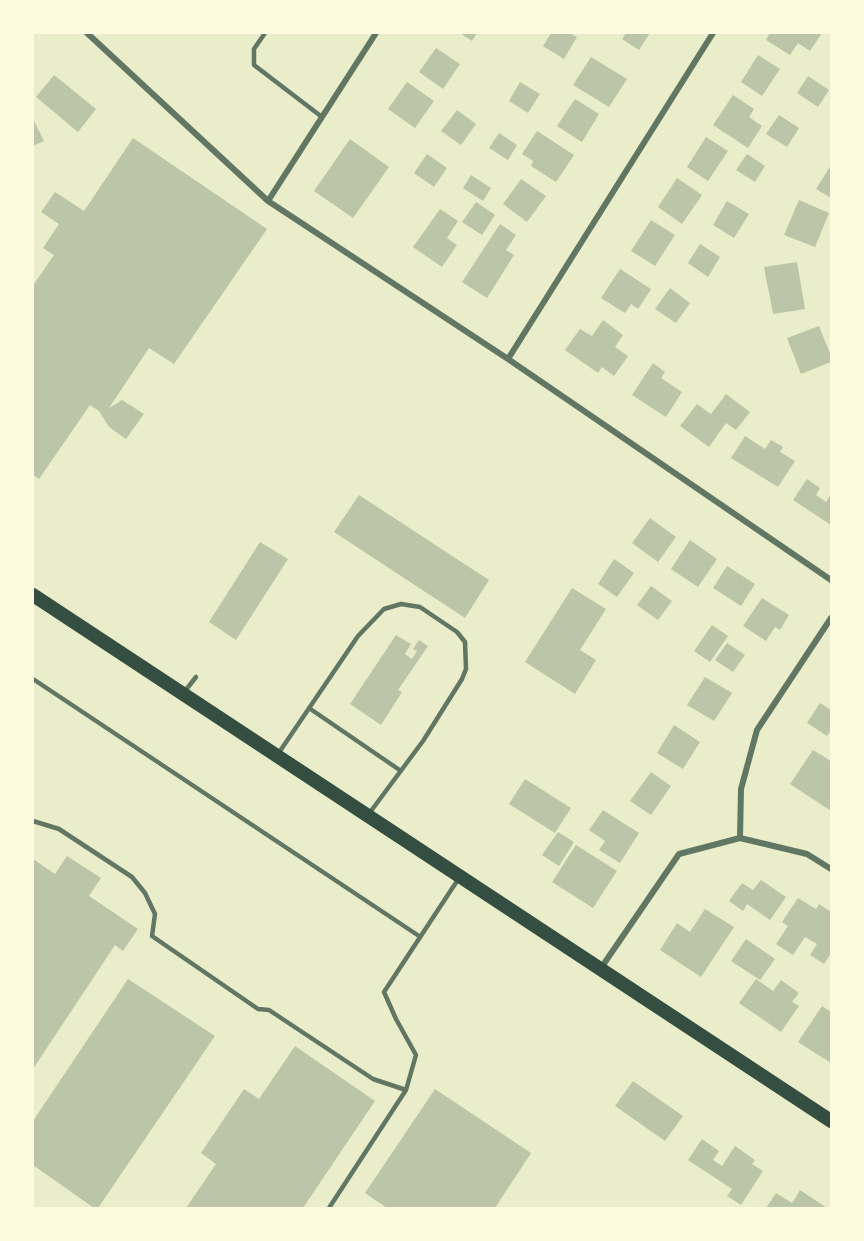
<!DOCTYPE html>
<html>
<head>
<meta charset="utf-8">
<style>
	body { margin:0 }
	#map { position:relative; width:864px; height:1241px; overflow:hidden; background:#e9edc9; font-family:"Work Sans",sans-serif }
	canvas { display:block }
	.frame { position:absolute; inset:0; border:34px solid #fefae0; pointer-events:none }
</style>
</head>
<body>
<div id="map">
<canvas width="864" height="1241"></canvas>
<div class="frame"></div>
</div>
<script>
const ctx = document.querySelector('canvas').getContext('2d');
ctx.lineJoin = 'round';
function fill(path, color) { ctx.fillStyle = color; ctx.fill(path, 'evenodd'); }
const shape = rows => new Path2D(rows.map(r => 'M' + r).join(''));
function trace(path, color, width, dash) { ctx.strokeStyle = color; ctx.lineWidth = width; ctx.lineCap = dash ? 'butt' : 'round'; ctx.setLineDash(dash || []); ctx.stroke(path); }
const building = shape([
	[460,33,477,33,472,41],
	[551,33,570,33,577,37,564,59,543,46],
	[626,33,650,33,639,50,622,39],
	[770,33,822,33,810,51,798,43,790,55,766,40],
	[436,48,460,64,443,89,419,72],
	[758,55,780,69,762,96,741,82],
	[591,57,627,79,609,107,573,85],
	[54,75,96,109,78,132,36,97],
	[808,76,829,90,818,107,797,93],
	[407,82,434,101,415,128,388,109],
	[520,82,540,94,528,113,509,101],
	[733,95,754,109,749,117,762,126,748,148,713,125],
	[575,99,599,114,582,142,557,126],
	[457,110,476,124,461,145,441,131],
	[779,115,799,128,787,147,766,134],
	[33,119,44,141,33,146],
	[537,131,574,155,556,182,531,166,533,161,522,154],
	[499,133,517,145,508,160,489,148],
	[706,137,728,151,708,181,687,167],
	[133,138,267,229,174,364,149,348,109,408,122,400,144,414,126,439,109,427,99,411,90,405,39,479,33,475,33,283,34,284,54,255,43,248,59,224,41,212,55,192,84,211],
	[350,139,389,167,353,218,314,191],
	[427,154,447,168,434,187,414,173],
	[747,154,765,166,755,182,736,170],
	[831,165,831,198,816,189],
	[471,175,491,188,483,201,463,188],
	[677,178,702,195,682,224,658,207],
	[521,179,546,196,527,222,503,204],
	[799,200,829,213,815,247,784,235],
	[727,201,749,214,734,238,713,225],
	[476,202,495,215,482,235,462,222],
	[440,209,458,221,447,238,457,245,442,267,413,247],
	[651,220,675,235,655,266,631,251],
	[500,224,516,235,506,250,514,255,487,298,462,282],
	[700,244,720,257,708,277,688,263],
	[797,262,805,309,773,314,764,267],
	[620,269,651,289,638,309,631,304,625,313,601,298],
	[670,288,690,303,676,323,655,309],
	[603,320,623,335,615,347,628,356,614,376,602,367,598,373,565,350,580,329,592,336],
	[819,326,831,356,831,362,801,374,787,338],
	[653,363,665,372,661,378,682,392,666,417,632,395],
	[726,394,750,412,736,430,726,423,709,447,680,426,697,404,711,414],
	[745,436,765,449,771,440,783,447,780,452,795,461,778,487,731,458],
	[807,479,820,488,816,495,826,502,831,494,831,525,793,500],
	[359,495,489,580,465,618,334,532],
	[650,518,676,537,658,562,632,543],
	[690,540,717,559,698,587,671,569],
	[260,542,288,559,236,640,209,622],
	[614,559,634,573,617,597,598,584],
	[727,566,755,584,741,606,713,588],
	[651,586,672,601,658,620,637,605],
	[572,588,606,609,580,650,596,660,575,694,525,662],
	[762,598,789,615,780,630,775,627,766,641,743,626],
	[712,625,728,636,710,662,694,651],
	[396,635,411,644,405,654,412,659,417,651,413,649,419,640,428,646,398,690,402,692,381,725,350,704],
	[727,643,745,655,733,672,715,660],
	[705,677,732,693,714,721,687,705],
	[820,703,831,710,831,730,827,736,807,723],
	[674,725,700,742,683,769,657,753],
	[813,750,831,761,831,811,790,784],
	[651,772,671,786,651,815,630,801],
	[525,779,571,808,555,833,509,804],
	[603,810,639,833,620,863,599,850,605,841,589,830],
	[558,832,574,842,559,866,542,855],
	[576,845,617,871,593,908,552,882],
	[67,856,101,878,89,896,138,929,123,951,115,945,33,1069,33,859,55,874],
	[761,880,786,897,770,920,747,904,743,911,729,901,742,883,753,890],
	[798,898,816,909,819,904,831,912,831,953,824,964,810,955,817,944,805,937,793,955,776,944,788,926,782,922],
	[705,909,734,927,701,977,660,950,677,923,690,932],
	[746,939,775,959,760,980,731,961],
	[128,979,215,1036,98,1208,94,1208,33,1165,33,1121],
	[756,979,773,991,781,980,799,993,792,1002,799,1006,781,1032,739,1003],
	[822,1006,831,1012,831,1063,798,1042],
	[295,1046,375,1101,303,1208,186,1208,216,1164,201,1153,244,1089,259,1099],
	[633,1081,683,1116,665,1141,615,1106],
	[435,1089,531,1153,495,1208,387,1208,365,1193],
	[702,1139,719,1151,713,1160,722,1166,735,1146,755,1160,752,1164,763,1171,741,1205,727,1196,732,1189,688,1160],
	[800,1190,827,1208,766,1208,776,1193,792,1203]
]);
const service = shape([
	[265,33,254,49,254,65,322,117],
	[33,679,419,936],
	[185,691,196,677],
	[309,708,401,771],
	[278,754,358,636,384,609,401,604,420,607,457,632,465,642,466,669,462,679,423,741,368,815],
	[33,821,59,829,132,877,145,893,155,914,152,936,258,1009,269,1010,373,1079,406,1090],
	[329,1208,406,1090,416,1055,396,1019,384,992,459,878]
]);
const minor = shape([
	[87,33,268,201,508,359,831,580],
	[268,201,376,33],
	[508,359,713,33],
	[740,838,807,854,831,869],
	[601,968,679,854,740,838,741,789,757,730,831,618]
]);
const primary = shape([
	[33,595,831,1121]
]);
fill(building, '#bcc5a7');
trace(service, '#617663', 4.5);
trace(minor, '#617663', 6);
trace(primary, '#344e41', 14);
</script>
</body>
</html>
